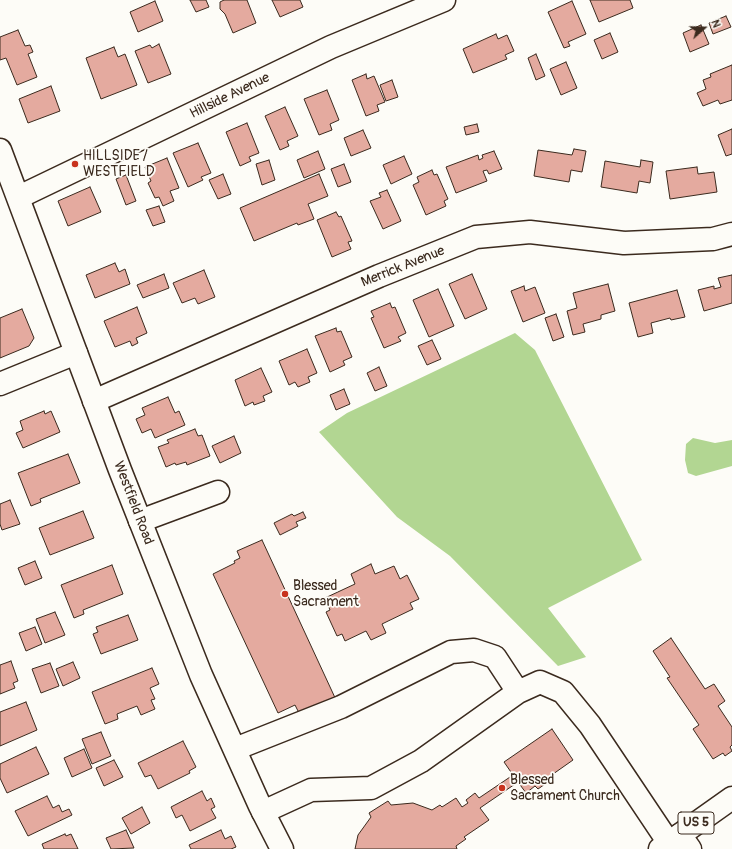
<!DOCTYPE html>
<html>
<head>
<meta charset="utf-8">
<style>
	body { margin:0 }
	#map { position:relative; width:732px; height:849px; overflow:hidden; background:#fdfcf7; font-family:Pangolin,sans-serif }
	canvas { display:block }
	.north { position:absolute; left:684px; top:8px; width:40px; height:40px; -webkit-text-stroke:3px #fdfcf7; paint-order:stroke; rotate:70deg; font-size:11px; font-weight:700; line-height:16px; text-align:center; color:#3b2a1e }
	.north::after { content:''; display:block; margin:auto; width:14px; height:18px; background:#3b2a1e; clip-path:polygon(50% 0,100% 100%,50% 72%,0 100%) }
</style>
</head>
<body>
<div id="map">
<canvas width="732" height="849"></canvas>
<div class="north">N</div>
</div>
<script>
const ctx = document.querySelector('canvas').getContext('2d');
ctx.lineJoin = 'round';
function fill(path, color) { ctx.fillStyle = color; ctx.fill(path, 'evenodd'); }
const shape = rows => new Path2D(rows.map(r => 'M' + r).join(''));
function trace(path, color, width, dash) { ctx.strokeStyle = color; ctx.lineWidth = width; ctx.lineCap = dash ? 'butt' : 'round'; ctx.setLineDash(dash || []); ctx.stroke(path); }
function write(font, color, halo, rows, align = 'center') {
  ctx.font = font + ' Pangolin,sans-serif'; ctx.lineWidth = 3.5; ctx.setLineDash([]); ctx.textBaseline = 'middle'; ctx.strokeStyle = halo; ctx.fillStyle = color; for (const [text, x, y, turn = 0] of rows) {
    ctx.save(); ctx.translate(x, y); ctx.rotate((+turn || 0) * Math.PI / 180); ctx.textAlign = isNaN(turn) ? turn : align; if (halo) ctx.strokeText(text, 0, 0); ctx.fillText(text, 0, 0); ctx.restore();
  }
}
const green = shape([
	[515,333,535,350,642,560,548,608,586,657,558,666,450,556,397,517,319,432,347,413],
	[693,438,715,443,732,440,732,466,696,476,688,473,685,460,686,444]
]);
const building = shape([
	[190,0,206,0,209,7,196,12,190,0],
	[224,0,247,0,256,23,233,33,225,14,220,9,220,2,224,0],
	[272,0,300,0,303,7,280,17,272,0],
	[590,0,630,0,633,8,599,22,590,0],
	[155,1,163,21,138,32,130,12,155,1],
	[572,1,586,34,568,42,570,46,564,48,548,12,572,1],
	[726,16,731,27,713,34,709,23,726,16],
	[701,25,709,44,690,52,683,33,701,25],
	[18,30,25,46,30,45,33,52,28,54,37,77,17,85,6,58,0,60,0,37,18,30],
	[610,33,618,52,602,59,594,40,610,33],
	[496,34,498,39,507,35,514,51,505,55,507,59,473,73,463,49,496,34],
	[159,44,171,74,148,83,135,51,150,45,152,48,159,44],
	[114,47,118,57,125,54,137,85,101,99,86,58,114,47],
	[536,54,545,76,536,80,528,58,536,54],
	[566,62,577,88,561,95,550,69,566,62],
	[732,65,732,100,720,104,718,100,703,106,697,93,706,89,703,80,711,77,710,74,732,65],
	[366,74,367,79,374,76,385,102,377,105,379,111,366,116,352,80,366,74],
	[392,80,398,97,386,101,380,85,392,80],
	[51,86,60,111,28,123,19,99,51,86],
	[327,90,339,120,330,124,332,130,319,135,304,99,327,90],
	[285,107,298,136,287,141,289,146,280,150,265,116,285,107],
	[247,123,259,153,249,157,251,161,240,166,226,132,247,123],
	[477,124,479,132,466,135,464,127,477,124],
	[732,129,732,154,726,156,718,135,732,129],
	[363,130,371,148,351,156,344,138,363,130],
	[198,143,211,173,201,177,203,180,188,187,173,153,198,143],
	[574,149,586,151,582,172,571,170,569,182,534,176,538,150,572,155,574,149],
	[318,151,325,169,304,178,297,160,318,151],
	[494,151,502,169,489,174,487,170,483,171,487,181,456,193,446,167,478,155,479,160,483,158,482,155,494,151],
	[404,156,412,174,391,184,383,165,404,156],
	[167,158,179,188,170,191,174,201,163,206,159,197,155,198,148,183,151,181,145,167,167,158],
	[269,160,275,180,262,185,256,164,269,160],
	[641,160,653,162,650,183,639,181,637,193,601,187,605,161,640,167,641,160],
	[344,164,351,182,338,187,331,169,344,164],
	[697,167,698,174,714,172,717,192,670,199,666,171,697,167],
	[432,170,434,175,437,174,448,199,444,201,446,206,426,215,413,185,419,182,417,177,432,170],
	[223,174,231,194,218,199,209,180,223,174],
	[319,174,328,196,308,204,314,219,298,225,297,223,254,241,240,208,319,174],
	[126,175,136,201,126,205,116,179,126,175],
	[90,187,101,212,68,226,58,201,90,187],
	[387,190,401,221,383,229,370,201,381,197,379,193,387,190],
	[159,206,165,222,153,226,146,210,159,206],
	[336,212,339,217,341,216,352,241,348,242,351,249,332,257,317,220,336,212],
	[115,263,119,272,125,269,130,284,95,298,86,275,115,263],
	[204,270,215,297,198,304,195,298,182,303,173,283,204,270],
	[164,274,169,288,143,298,137,285,164,274],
	[472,274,487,309,465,319,449,284,472,274],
	[732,275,732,303,704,311,698,290,714,286,714,289,721,287,718,278,732,275],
	[608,284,615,311,601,315,601,319,583,324,585,332,573,335,567,311,577,308,573,293,608,284],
	[524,286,525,291,535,287,545,313,523,322,511,291,524,286],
	[438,289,454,326,429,337,413,300,438,289],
	[677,290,685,317,671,320,670,318,651,323,653,333,638,337,629,303,677,290],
	[390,303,392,308,395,307,406,333,398,337,401,341,384,348,371,318,374,317,371,311,390,303],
	[137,307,147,333,136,338,138,343,132,346,130,341,115,347,104,321,137,307],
	[22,309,34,338,29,346,0,358,0,318,22,309],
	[556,314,564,337,553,341,545,318,556,314],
	[336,328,337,332,341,331,352,357,343,361,345,365,330,372,315,336,336,328],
	[432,340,441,359,427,365,418,346,432,340],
	[307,349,317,373,308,377,310,382,298,387,295,382,289,385,279,361,307,349],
	[379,367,387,386,375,391,367,373,379,367],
	[261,368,272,392,263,396,265,401,254,405,253,402,245,406,235,380,261,368],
	[344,389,350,404,336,410,330,395,344,389],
	[168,397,175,413,179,411,185,425,155,438,151,429,142,433,136,419,145,415,142,408,168,397],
	[44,411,45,414,51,411,60,432,23,448,16,433,23,430,20,421,44,411],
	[195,429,198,436,202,435,210,456,187,465,186,462,176,465,175,463,166,467,158,447,169,443,167,440,195,429],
	[234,436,241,453,220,463,212,446,234,436],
	[68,454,80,483,40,499,41,502,31,506,18,473,68,454],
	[10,500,20,524,2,530,0,524,0,504,10,500],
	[83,511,94,538,50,555,39,528,83,511],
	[303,512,306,518,296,522,298,526,280,535,274,523,292,514,294,516,303,512],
	[262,540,337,702,302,719,295,705,278,713,213,574,235,563,234,561,240,558,237,551,262,540],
	[35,561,42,578,25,585,18,568,35,561],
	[371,564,375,574,394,566,400,579,407,575,419,599,410,603,413,609,382,624,386,633,371,640,366,631,345,641,342,634,337,636,326,612,330,610,325,598,355,584,351,574,371,564],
	[112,565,123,594,83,610,84,614,74,618,61,585,112,565],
	[55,612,65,635,45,643,36,619,55,612],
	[128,615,138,640,101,654,93,634,98,632,96,627,128,615],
	[35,627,42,644,26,651,19,633,35,627],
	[671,638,705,689,714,684,725,701,718,706,732,727,732,745,730,747,732,751,725,756,723,753,713,759,693,729,699,725,667,678,670,677,653,651,671,638],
	[11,661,18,681,13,683,15,688,0,694,0,665,11,661],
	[73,662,80,678,63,686,56,669,73,662],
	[50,663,59,686,41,693,32,669,50,663],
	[152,668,159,684,150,688,155,699,151,700,155,709,141,715,137,706,117,714,118,719,105,724,92,692,152,668],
	[26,702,37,730,0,746,0,712,26,702],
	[552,729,573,760,546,779,548,782,538,789,535,786,526,793,518,782,480,808,489,820,464,837,466,839,456,846,457,849,355,849,358,835,371,817,369,813,388,801,391,805,413,803,432,810,440,805,442,807,456,798,462,807,468,803,466,800,475,793,479,798,513,775,504,762,552,729],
	[101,732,111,756,92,764,82,739,101,732],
	[183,741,196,767,189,771,190,773,158,789,151,775,145,777,138,763,183,741],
	[36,747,49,774,7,793,0,778,0,764,36,747],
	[84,749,92,768,72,777,64,758,84,749],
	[114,760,123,777,104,786,96,768,114,760],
	[202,791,207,801,211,798,215,807,211,809,216,818,190,831,182,815,176,818,171,807,202,791],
	[47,796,53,808,59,805,62,812,69,809,72,815,28,836,15,811,47,796],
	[142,807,150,823,131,834,122,818,142,807],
	[126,830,134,848,111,849,106,838,126,830],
	[221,830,225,839,231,836,236,847,231,849,191,849,189,845,221,830],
	[65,834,66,836,71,834,78,849,44,849,42,844,65,834]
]);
const minor = shape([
	[19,197,331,47,444,0],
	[0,384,76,353],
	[94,401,379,276,476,237,530,232,624,243,713,239,732,234],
	[140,521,218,492],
	[235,749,341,707,451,652,474,650,495,657,518,692],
	[263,812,311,790,371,788,421,761,518,692,540,682,563,692,590,725,669,843],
	[680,835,690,849]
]);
const major = shape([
	[0,150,120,470,201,675,260,806,282,849],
	[660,849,732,798]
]);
const markers = [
	[75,164,4,"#c8321e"],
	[285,594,4,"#c8321e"],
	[502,788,4,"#c8321e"]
];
const shields = [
	[696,823,36]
];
const shieldNames = [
	["US 5",696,823]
];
const streetNames = [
	["Hillside Avenue",230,96,-26],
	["Merrick Avenue",403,267,-22],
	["Westfield Road",133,503,69]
];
const poiNames = [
	["HILLSIDE /",83,156],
	["WESTFIELD",83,172],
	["Blessed",293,586],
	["Sacrament",293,602],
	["Blessed",510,780],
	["Sacrament Church",510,796]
];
fill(green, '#b2d692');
fill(building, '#e4aa9f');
trace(building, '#3b2a1e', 1);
trace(minor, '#3b2a1e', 25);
trace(major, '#3b2a1e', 25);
trace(minor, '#fdfcf7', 22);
trace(major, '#fdfcf7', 22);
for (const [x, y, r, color] of markers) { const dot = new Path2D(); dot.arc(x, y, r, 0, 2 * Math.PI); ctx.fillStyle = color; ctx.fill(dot); trace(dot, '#fdfcf7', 1.5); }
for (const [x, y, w] of shields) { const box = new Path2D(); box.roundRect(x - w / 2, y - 11, w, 22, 3); ctx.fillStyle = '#fdfcf7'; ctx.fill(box); trace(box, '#3b2a1e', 1); }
write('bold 13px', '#3b2a1e', null, shieldNames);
write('14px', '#3b2a1e', '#fdfcf7', streetNames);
write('14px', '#3b2a1e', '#fdfcf7', poiNames, 'left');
</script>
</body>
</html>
